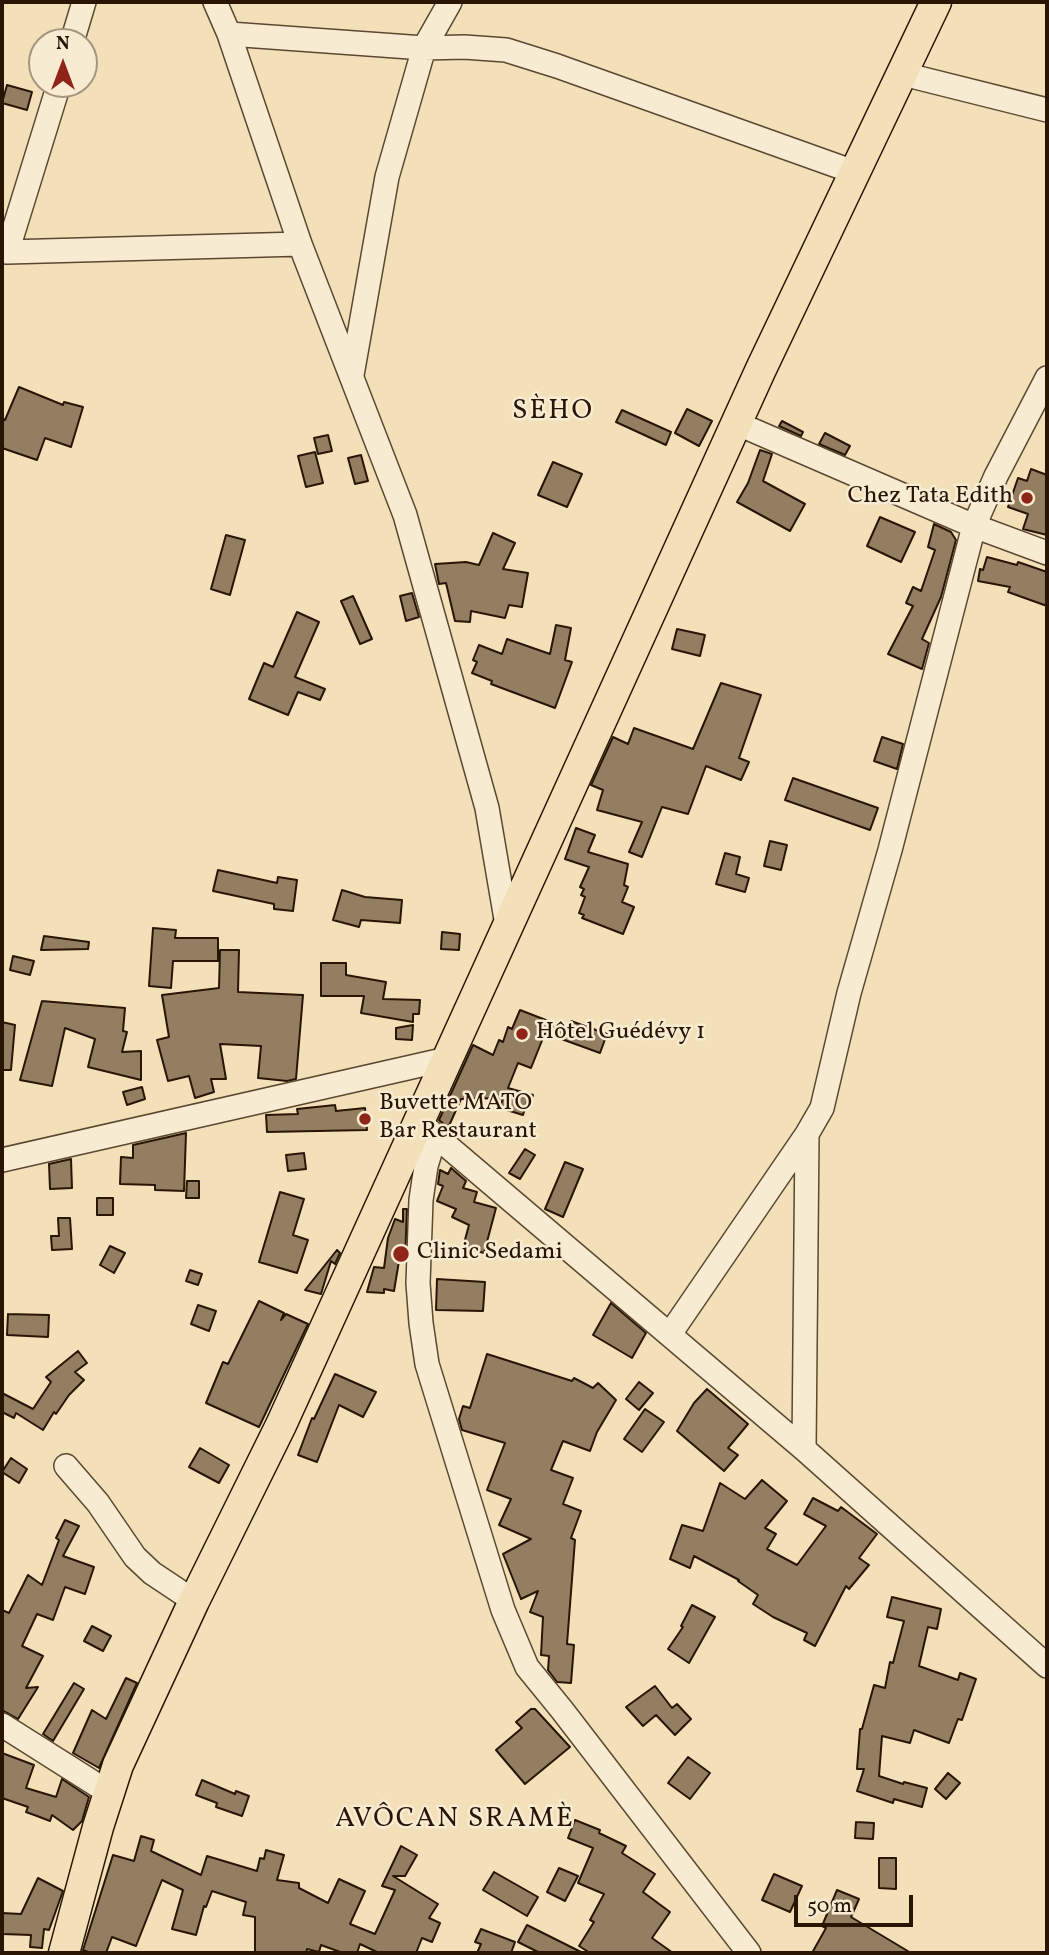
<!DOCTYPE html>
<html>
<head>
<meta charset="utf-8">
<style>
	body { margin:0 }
	#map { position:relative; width:1049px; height:1955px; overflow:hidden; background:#f3e0b9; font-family:Vollkorn,serif }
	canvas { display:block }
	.frame { position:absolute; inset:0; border:4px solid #2a1404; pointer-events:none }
	.north { position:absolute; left:28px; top:28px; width:70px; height:70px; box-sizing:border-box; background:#f7ebd2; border:2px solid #a59580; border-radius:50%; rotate:0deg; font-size:19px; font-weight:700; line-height:28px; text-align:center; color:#2a1404 }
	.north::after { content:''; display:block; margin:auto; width:24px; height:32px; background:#8f2418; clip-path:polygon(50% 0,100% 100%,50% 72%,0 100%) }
	.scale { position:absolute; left:794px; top:1895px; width:119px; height:32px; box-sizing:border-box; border:4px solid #2a1404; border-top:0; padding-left:9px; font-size:21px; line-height:24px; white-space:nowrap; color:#2a1404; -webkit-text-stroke:5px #f7ebd2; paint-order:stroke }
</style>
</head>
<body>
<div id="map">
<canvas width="1049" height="1955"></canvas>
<div class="frame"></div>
<div class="north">N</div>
<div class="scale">50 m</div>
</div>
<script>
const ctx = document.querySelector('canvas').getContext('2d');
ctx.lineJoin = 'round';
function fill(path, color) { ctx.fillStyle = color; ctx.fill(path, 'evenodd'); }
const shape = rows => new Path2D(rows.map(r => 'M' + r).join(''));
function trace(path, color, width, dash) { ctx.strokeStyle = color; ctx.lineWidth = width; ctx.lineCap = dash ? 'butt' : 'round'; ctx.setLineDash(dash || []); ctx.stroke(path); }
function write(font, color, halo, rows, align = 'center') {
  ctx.font = font + ' Vollkorn,serif'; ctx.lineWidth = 5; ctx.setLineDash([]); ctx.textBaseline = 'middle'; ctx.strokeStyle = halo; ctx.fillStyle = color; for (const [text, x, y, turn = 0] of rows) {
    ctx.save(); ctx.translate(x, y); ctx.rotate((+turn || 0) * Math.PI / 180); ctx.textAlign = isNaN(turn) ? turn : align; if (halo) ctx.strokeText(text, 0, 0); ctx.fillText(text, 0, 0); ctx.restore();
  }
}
const building = shape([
	[7,85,32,92,27,110,2,103,7,85],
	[19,387,63,405,64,402,83,407,71,447,45,438,37,460,2,448,2,419,5,420,19,387],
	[687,409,712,421,699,446,675,433,687,409],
	[622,410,671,432,666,445,616,422,622,410],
	[782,421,803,432,801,436,779,426,782,421],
	[825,433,850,446,845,455,819,444,825,433],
	[328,435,332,451,318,454,314,438,328,435],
	[760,450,772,454,763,481,805,504,790,531,737,502,748,483,760,450],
	[315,452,323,483,306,487,298,456,315,452],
	[361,455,368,481,355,484,348,458,361,455],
	[553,462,582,474,567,507,538,495,553,462],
	[1031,469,1047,475,1047,535,1023,529,1028,514,1008,507,1018,478,1027,481,1031,469],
	[880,517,915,532,901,562,867,546,880,517],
	[934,524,951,532,956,540,941,597,922,639,929,643,922,669,888,654,913,606,906,603,913,587,921,591,935,550,928,547,934,524],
	[493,533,515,543,503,569,528,573,522,607,509,605,505,618,471,611,470,622,455,621,446,583,439,584,435,564,466,562,479,565,493,533],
	[226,535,245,540,230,595,211,589,226,535],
	[987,557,1017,565,1018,562,1047,572,1047,606,1008,592,1010,587,978,581,980,569,983,570,987,557],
	[412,593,419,617,406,621,400,596,412,593],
	[353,596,372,639,360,644,341,601,353,596],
	[297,612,319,622,295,677,325,689,320,700,298,692,288,715,249,699,264,663,273,667,297,612],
	[556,625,571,628,565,660,572,662,555,708,491,684,492,681,472,673,477,662,473,660,479,645,502,654,507,639,550,654,556,625],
	[677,629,705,635,700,656,672,649,677,629],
	[721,683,761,695,739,758,749,762,741,780,706,766,688,814,662,807,642,857,629,852,642,822,597,810,603,790,591,785,613,737,628,744,634,728,693,749,721,683],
	[882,737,903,744,897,769,874,761,882,737],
	[793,778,878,808,870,830,785,800,793,778],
	[576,828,595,835,588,852,628,864,624,885,628,887,622,902,634,907,623,934,582,918,584,915,579,913,585,897,581,895,584,889,580,887,589,867,565,859,576,828],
	[770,841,787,845,781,870,764,866,770,841],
	[725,853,740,857,736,874,749,878,745,892,716,884,725,853],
	[218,870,277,883,278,877,297,880,293,911,274,909,274,904,213,891,218,870],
	[342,890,365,897,402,900,400,923,361,920,359,927,333,920,342,890],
	[153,928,176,930,175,938,218,938,218,961,173,961,171,988,149,986,153,928],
	[442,932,460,934,459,950,441,949,442,932],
	[44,936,89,942,88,949,41,950,44,936],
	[220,950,239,950,238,992,303,995,296,1079,287,1081,258,1078,261,1046,220,1044,226,1079,211,1079,214,1092,195,1098,189,1076,168,1081,157,1040,169,1037,162,995,219,988,220,950],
	[13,956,34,961,30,975,10,970,13,956],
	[321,963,346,963,346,975,386,982,383,999,420,1000,419,1014,413,1014,413,1022,361,1013,364,996,321,996,321,963],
	[42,1001,125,1008,123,1031,127,1032,122,1052,141,1051,141,1080,88,1067,95,1039,65,1028,52,1086,20,1080,42,1001],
	[520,1010,569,1029,571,1021,607,1034,600,1053,545,1033,531,1068,518,1063,508,1088,533,1095,532,1098,528,1098,523,1115,500,1108,503,1098,461,1099,448,1128,439,1120,473,1045,493,1055,499,1040,503,1042,508,1027,512,1029,520,1010],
	[2,1022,15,1025,11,1070,2,1070,2,1022],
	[413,1025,412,1040,396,1039,396,1028,413,1025],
	[142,1087,145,1099,127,1105,123,1092,142,1087],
	[335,1105,336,1111,365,1108,367,1130,267,1132,266,1115,298,1114,297,1109,335,1105],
	[186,1133,184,1191,155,1190,155,1185,120,1184,121,1157,133,1158,133,1145,186,1133],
	[525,1149,535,1155,520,1179,509,1173,525,1149],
	[304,1153,306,1169,288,1171,286,1155,304,1153],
	[71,1159,72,1188,50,1189,49,1164,71,1159],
	[565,1162,583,1169,563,1217,545,1209,565,1162],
	[451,1168,466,1181,463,1188,477,1192,474,1202,496,1208,484,1253,463,1247,469,1225,452,1217,456,1209,437,1201,443,1186,438,1184,440,1170,448,1174,451,1168],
	[187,1181,199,1181,199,1198,186,1198,187,1181],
	[280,1192,304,1199,293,1235,308,1240,297,1273,259,1262,280,1192],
	[97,1198,113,1198,113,1215,97,1215,97,1198],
	[403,1209,407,1209,405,1261,399,1261,394,1291,384,1289,384,1293,367,1292,374,1267,384,1268,388,1238,395,1219,403,1222,403,1209],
	[58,1218,70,1218,72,1249,52,1250,51,1236,59,1236,58,1218],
	[110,1246,125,1253,114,1273,100,1265,110,1246],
	[337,1250,340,1253,335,1264,331,1261,321,1294,305,1290,337,1250],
	[190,1270,202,1274,198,1285,186,1281,190,1270],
	[437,1279,485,1282,483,1311,436,1310,437,1279],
	[259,1301,284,1313,281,1320,286,1314,308,1324,259,1427,206,1403,223,1362,228,1364,259,1301],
	[611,1303,646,1333,632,1358,593,1335,611,1303],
	[198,1305,216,1311,209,1331,191,1324,198,1305],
	[8,1314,49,1315,48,1337,7,1335,8,1314],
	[78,1351,87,1363,75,1372,84,1380,69,1395,56,1414,54,1412,43,1430,16,1413,14,1418,2,1412,2,1393,33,1409,51,1382,46,1377,78,1351],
	[487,1354,572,1381,574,1378,593,1388,598,1383,616,1400,597,1432,590,1451,563,1441,551,1470,573,1478,563,1504,581,1511,571,1538,575,1540,567,1644,574,1645,571,1683,557,1682,548,1670,549,1656,541,1655,543,1617,530,1612,538,1591,521,1599,503,1554,531,1539,499,1525,511,1499,487,1490,505,1443,462,1430,459,1419,463,1406,470,1408,487,1354],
	[335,1374,376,1392,363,1417,339,1405,317,1462,298,1455,312,1418,314,1419,335,1374],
	[639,1382,653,1393,639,1410,626,1399,639,1382],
	[707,1389,748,1424,728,1448,738,1455,724,1471,677,1431,694,1403,707,1389],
	[645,1409,664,1422,642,1452,624,1439,645,1409],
	[200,1448,229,1465,219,1483,189,1467,200,1448],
	[11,1458,27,1469,19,1483,2,1472,11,1458],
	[762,1480,787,1501,765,1528,776,1534,767,1549,797,1565,826,1526,804,1514,813,1498,838,1511,841,1507,877,1534,859,1558,869,1565,849,1589,846,1586,815,1646,804,1640,807,1633,773,1617,753,1604,758,1595,738,1581,739,1580,694,1556,690,1568,670,1559,682,1525,703,1531,720,1483,745,1499,762,1480],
	[65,1520,79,1526,63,1556,94,1567,85,1594,65,1587,53,1620,37,1614,22,1646,43,1656,26,1688,38,1687,18,1719,2,1710,2,1610,9,1613,28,1575,42,1585,59,1540,56,1538,65,1520],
	[892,1597,941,1609,937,1629,928,1627,919,1666,958,1680,960,1673,976,1679,962,1720,958,1719,949,1743,914,1730,910,1743,882,1736,879,1776,903,1784,904,1782,927,1788,922,1807,894,1799,893,1803,857,1791,864,1769,857,1769,860,1729,862,1729,874,1685,885,1688,890,1662,893,1663,904,1621,887,1617,892,1597],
	[692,1605,715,1617,689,1663,668,1649,683,1627,681,1626,692,1605],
	[92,1626,111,1636,103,1651,84,1641,92,1626],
	[126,1678,137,1683,99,1768,73,1753,92,1710,106,1719,126,1678],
	[74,1683,84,1689,53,1741,43,1734,74,1683],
	[655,1686,672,1708,677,1704,691,1719,675,1735,656,1715,643,1726,626,1707,655,1686],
	[531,1709,535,1709,570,1747,525,1784,496,1750,522,1728,516,1722,531,1709],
	[2,1753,34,1765,26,1788,56,1797,62,1779,89,1797,82,1821,73,1830,52,1815,50,1821,37,1816,26,1812,28,1807,2,1798,2,1753],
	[688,1757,710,1773,690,1799,668,1783,688,1757],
	[948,1773,960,1783,946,1799,935,1789,948,1773],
	[202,1780,235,1794,236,1791,249,1796,242,1816,216,1807,217,1803,196,1795,202,1780],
	[575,1820,600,1830,599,1833,626,1846,622,1853,655,1874,643,1892,670,1912,652,1938,673,1953,590,1953,579,1946,594,1922,590,1920,604,1894,578,1883,593,1848,568,1838,575,1820],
	[856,1822,874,1823,873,1839,855,1838,856,1822],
	[141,1836,154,1840,151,1851,201,1875,207,1856,257,1871,260,1858,264,1859,266,1850,284,1855,277,1880,299,1883,299,1888,328,1903,339,1879,365,1891,350,1924,375,1934,395,1890,382,1886,401,1846,417,1855,405,1876,393,1876,438,1904,429,1918,440,1923,432,1942,422,1938,416,1953,379,1953,360,1944,357,1953,343,1953,321,1945,319,1952,307,1949,306,1953,255,1953,255,1917,243,1915,246,1902,212,1891,206,1907,204,1906,196,1935,172,1929,183,1890,162,1880,136,1946,112,1937,106,1953,91,1953,83,1950,113,1855,134,1861,141,1836],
	[879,1858,896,1858,896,1889,879,1888,879,1858],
	[559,1868,578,1876,565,1901,547,1892,559,1868],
	[494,1872,538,1897,527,1916,483,1890,494,1872],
	[774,1874,802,1886,790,1912,762,1900,774,1874],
	[38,1878,63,1891,49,1930,44,1929,42,1948,30,1947,31,1935,2,1934,2,1913,21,1914,38,1878],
	[837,1890,859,1899,851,1917,911,1953,812,1953,826,1928,822,1926,837,1890],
	[527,1925,583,1953,540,1953,518,1942,527,1925],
	[481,1929,515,1942,511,1953,477,1953,481,1944,475,1942,481,1929]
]);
const minor = shape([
	[215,2,229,34,300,244,405,515,487,808,507,925],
	[229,34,424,48,464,47,506,50,557,66,854,172],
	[72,42,84,2],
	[903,74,1047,110],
	[59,84,7,252,300,244],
	[352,375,387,177,424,48,450,2],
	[736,423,974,526,1047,553],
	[425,1127,804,1449,1047,1666],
	[435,1136,426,1166,421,1200,418,1283,421,1323,427,1364,503,1610,527,1667,562,1710,749,1953],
	[2,1160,447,1059],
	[670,1334,807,1134,822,1108,849,993,890,850,974,526,996,476,1047,378],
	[804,1449,807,1134],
	[66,1466,98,1503,135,1557,152,1573,194,1601],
	[2,1725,108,1792]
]);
const major = shape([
	[64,1953,98,1827,118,1765,194,1601,281,1425,761,369,936,2]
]);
const markers = [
	[1027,498,7,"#8f2418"],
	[522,1034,7,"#8f2418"],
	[365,1119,7,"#8f2418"],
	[401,1254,9,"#8f2418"]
];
const poiNames = [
	["Chez Tata Edith",1013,498,"right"],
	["Hôtel Guédévy 1",536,1034],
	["Buvette MATO",379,1105],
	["Bar Restaurant",379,1133],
	["Clinic Sedami",417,1254]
];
const quarterNames = [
	["SÈHO",553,413],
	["AVÔCAN SRAMÈ",455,1821]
];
fill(building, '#937e62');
trace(building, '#2a1404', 2);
trace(minor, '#5c4731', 26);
trace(major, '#2a1404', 33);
trace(minor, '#f7ebd2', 23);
trace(major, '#f3e0b9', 30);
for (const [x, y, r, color] of markers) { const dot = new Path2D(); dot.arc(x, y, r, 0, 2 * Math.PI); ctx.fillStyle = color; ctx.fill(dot); trace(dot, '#f7ebd2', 2.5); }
write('24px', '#2a1404', '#f7ebd2', poiNames, 'left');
ctx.letterSpacing = '2px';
write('28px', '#2a1404', '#f7ebd2', quarterNames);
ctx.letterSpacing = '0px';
</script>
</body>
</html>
